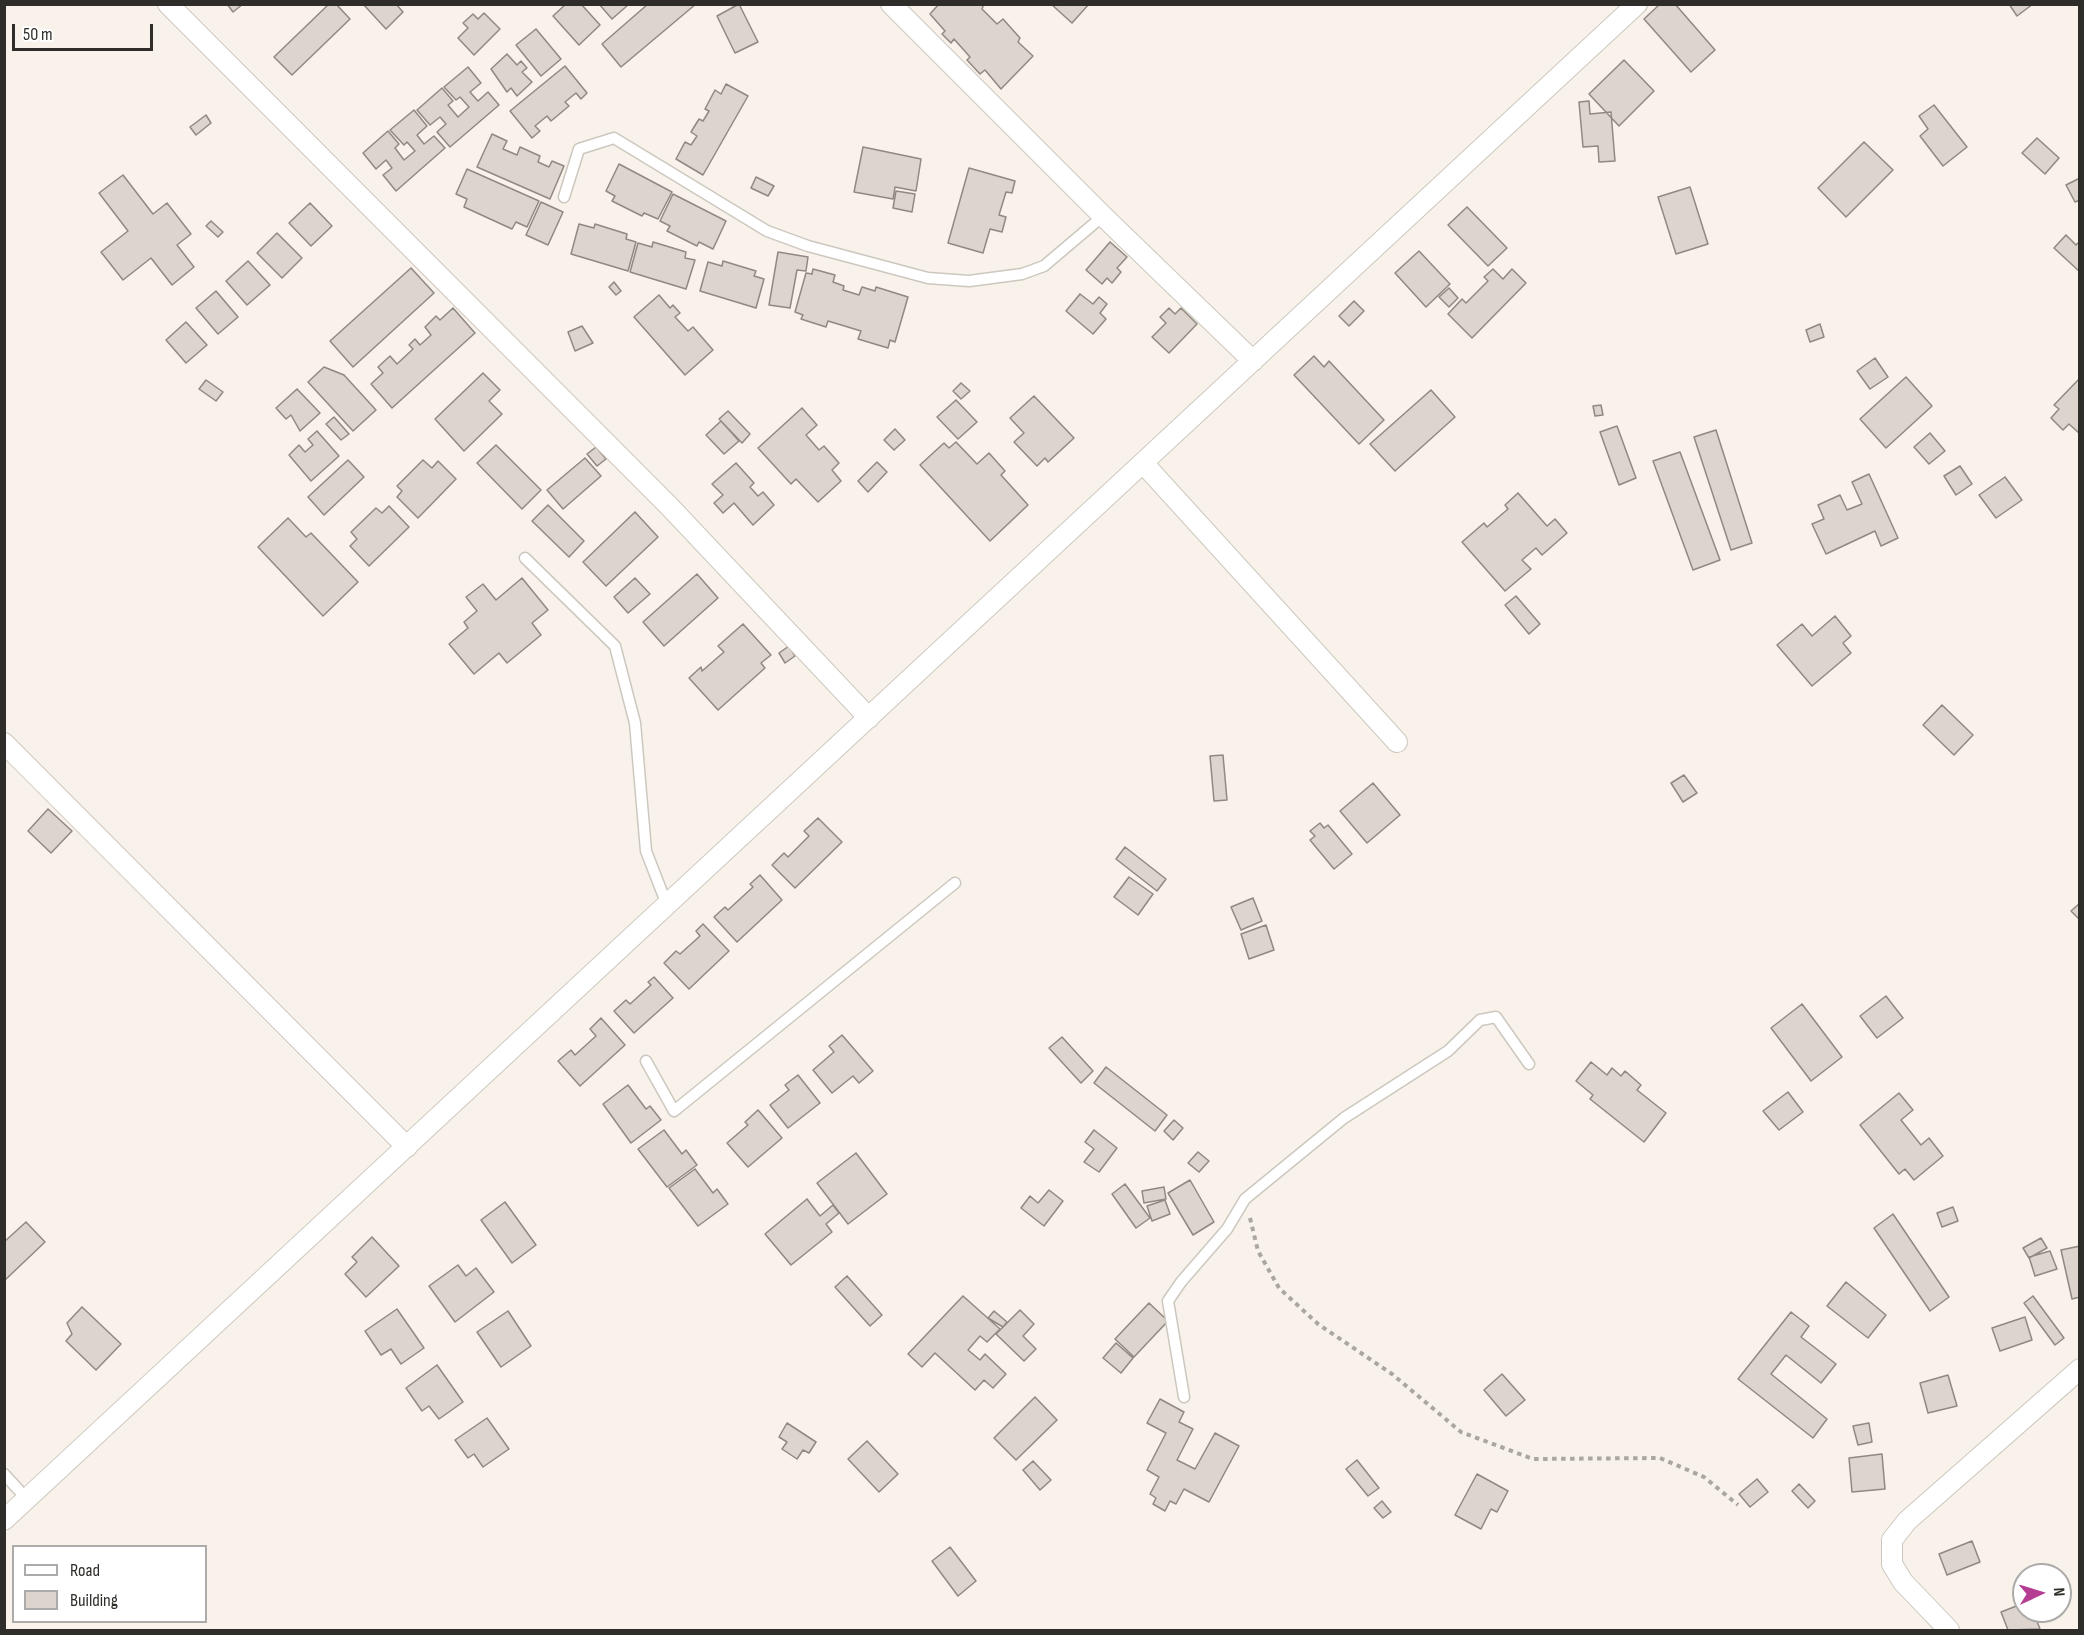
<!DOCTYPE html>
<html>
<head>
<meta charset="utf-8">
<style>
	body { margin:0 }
	#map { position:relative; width:2084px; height:1635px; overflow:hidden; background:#f8f2ea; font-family:"Sofia Sans Condensed",sans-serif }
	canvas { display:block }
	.frame { position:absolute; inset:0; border:6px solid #2f2d29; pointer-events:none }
	.legend { position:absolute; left:12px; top:1545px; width:195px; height:78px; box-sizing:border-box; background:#fff; border:2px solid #acaba9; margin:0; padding:8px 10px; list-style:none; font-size:18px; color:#2f2d29 }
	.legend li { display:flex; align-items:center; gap:12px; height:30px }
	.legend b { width:30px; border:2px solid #acaba9 }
	.north { position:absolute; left:2012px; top:1563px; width:60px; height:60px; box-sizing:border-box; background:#fff; border:2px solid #acaba9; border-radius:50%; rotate:86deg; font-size:16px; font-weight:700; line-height:24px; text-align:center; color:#2f2d29 }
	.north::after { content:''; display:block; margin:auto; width:21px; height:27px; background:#b53e93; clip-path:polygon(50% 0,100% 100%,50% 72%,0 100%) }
	.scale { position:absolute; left:12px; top:24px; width:141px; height:27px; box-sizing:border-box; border:3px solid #2f2d29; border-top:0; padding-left:8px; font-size:18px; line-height:21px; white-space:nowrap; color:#2f2d29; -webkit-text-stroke:4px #fff; paint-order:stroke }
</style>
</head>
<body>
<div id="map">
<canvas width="2084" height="1635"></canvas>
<div class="frame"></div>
<ul class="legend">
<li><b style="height:8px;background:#fff"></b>Road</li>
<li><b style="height:16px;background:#ddd4ce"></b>Building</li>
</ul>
<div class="north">N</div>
<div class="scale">50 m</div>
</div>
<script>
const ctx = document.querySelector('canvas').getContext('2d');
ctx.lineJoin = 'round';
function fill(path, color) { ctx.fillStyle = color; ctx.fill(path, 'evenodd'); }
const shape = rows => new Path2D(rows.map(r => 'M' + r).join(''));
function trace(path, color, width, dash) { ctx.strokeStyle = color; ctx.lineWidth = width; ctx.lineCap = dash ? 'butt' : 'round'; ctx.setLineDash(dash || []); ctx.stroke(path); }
const building = shape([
	[227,4,243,4,233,12,227,4],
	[329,4,336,4,350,19,292,75,274,57,329,4],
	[363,4,396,4,403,12,386,29,363,4],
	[566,4,581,4,600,25,579,45,553,16,566,4],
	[599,4,628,4,628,5,612,19,599,4],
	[648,4,696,4,621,67,602,44,648,4],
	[739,4,758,42,735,53,717,16,739,4],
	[939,4,984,4,982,9,997,24,1003,19,1020,38,1018,42,1033,56,1001,89,985,70,980,74,967,60,970,57,954,39,951,43,942,34,945,31,930,14,939,4],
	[1051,4,1089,4,1072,23,1051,4],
	[1660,4,1675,4,1715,50,1691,72,1644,19,1660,4],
	[2009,4,2033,4,2017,16,2009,4],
	[484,13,500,29,474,55,458,38,468,28,463,23,473,14,478,19,484,13],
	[536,29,561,59,541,76,516,45,536,29],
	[507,54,517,65,521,61,527,68,522,72,532,82,517,96,511,88,507,92,491,69,507,54],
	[1624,60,1654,91,1619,126,1589,94,1624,60],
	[565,66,587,93,581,99,576,93,565,102,569,106,551,121,547,116,535,126,540,131,532,138,510,111,565,66],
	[468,67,481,83,470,92,478,101,488,92,499,105,450,147,437,132,446,124,440,117,430,125,417,110,442,88,453,101,448,105,458,117,469,107,460,97,456,100,444,87,468,67],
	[726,84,748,96,703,175,676,159,685,142,691,145,697,136,691,132,699,119,703,121,709,111,705,109,715,90,721,94,726,84],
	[1589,101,1590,114,1611,112,1615,161,1599,162,1598,146,1583,147,1579,102,1589,101],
	[1934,105,1967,147,1943,166,1920,136,1928,129,1919,116,1934,105],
	[414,110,427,126,417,135,424,144,434,136,445,148,396,191,383,175,392,168,386,160,376,169,363,153,388,131,399,144,395,148,404,160,415,151,407,142,404,145,390,130,414,110],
	[206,115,211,123,196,135,190,127,206,115],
	[492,134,507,141,503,149,517,155,520,147,540,156,538,162,549,167,552,161,564,166,550,199,477,167,492,134],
	[2037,138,2059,158,2045,174,2022,153,2037,138],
	[1864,142,1893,170,1846,217,1818,188,1864,142],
	[863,147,921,159,916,191,895,187,893,199,854,192,863,147],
	[619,164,672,192,658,219,644,213,642,216,612,201,615,196,606,191,619,164],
	[969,168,1015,181,1012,193,1006,192,999,215,1006,217,1002,232,990,229,983,253,948,243,969,168],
	[467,169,539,201,527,227,516,222,512,229,464,207,467,199,456,194,467,169],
	[123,175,153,214,167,203,191,234,177,245,194,267,172,285,151,258,123,280,101,252,128,231,99,193,123,175],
	[756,177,774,186,768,196,751,188,756,177],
	[2080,178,2080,200,2075,202,2066,185,2080,178],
	[1690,187,1708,244,1676,254,1658,197,1690,187],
	[896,191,915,194,912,212,893,208,896,191],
	[673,194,726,221,713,249,699,242,697,246,667,231,670,226,660,221,673,194],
	[541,202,563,212,548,245,526,235,541,202],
	[310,203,332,226,311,246,289,223,310,203],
	[1467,207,1507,248,1488,266,1448,225,1467,207],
	[211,221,223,232,218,237,206,226,211,221],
	[579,224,594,228,595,224,627,234,626,239,636,242,628,271,571,254,579,224],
	[277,233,302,258,282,278,257,253,277,233],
	[2066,235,2076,245,2080,241,2080,272,2054,248,2066,235],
	[653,242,686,252,685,258,695,260,686,289,630,272,638,243,652,247,653,242],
	[1110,242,1127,257,1117,268,1121,272,1112,283,1107,278,1102,284,1086,270,1110,242],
	[1419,251,1450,284,1426,307,1395,273,1419,251],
	[778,252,808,257,806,271,797,270,790,308,769,305,778,252],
	[248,261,270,285,247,305,226,281,248,261],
	[723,261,756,271,754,276,764,279,756,308,700,291,708,262,722,266,723,261],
	[411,268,434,293,353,367,330,341,411,268],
	[813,269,835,275,833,282,844,286,843,290,859,295,862,287,875,291,876,287,908,297,895,342,890,340,888,348,858,339,861,331,828,321,826,327,801,319,803,315,795,312,806,273,812,274,813,269],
	[1493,269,1503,279,1512,269,1526,283,1472,338,1448,314,1462,299,1466,303,1488,281,1484,277,1493,269],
	[614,282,621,291,616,295,609,287,614,282],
	[1449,288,1458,298,1449,307,1439,297,1449,288],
	[216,291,238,317,218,334,196,308,216,291],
	[1080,294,1093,304,1099,297,1107,304,1100,313,1106,319,1093,334,1066,311,1080,294],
	[659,295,670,308,673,305,680,313,675,317,688,331,693,327,713,350,685,375,634,317,659,295],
	[1354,301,1364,311,1349,326,1339,316,1354,301],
	[453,308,475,333,392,408,371,384,383,373,378,367,390,356,397,364,413,349,409,345,415,339,420,345,431,335,425,327,436,316,440,320,453,308],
	[1169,308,1175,314,1181,308,1197,324,1169,353,1152,337,1166,323,1160,317,1169,308],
	[186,322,207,345,186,363,166,340,186,322],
	[1820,324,1824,337,1810,342,1806,330,1820,324],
	[582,326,593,343,575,351,568,332,582,326],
	[1314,356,1324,367,1329,361,1384,420,1359,444,1294,375,1314,356],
	[1875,358,1888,377,1870,389,1857,371,1875,358],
	[324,367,344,375,376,410,353,431,308,382,324,367],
	[483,373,500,390,489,401,502,414,464,451,435,419,483,373],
	[1906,377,1932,406,1886,448,1860,419,1906,377],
	[2080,378,2080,434,2069,424,2063,430,2051,418,2059,409,2054,405,2080,378],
	[206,380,223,392,216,401,199,389,206,380],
	[961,383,970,391,961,399,953,391,961,383],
	[297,389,320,413,300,431,291,415,286,419,276,408,297,389],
	[1431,390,1455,417,1395,471,1370,444,1431,390],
	[1034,396,1074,438,1048,462,1045,458,1037,466,1014,442,1024,433,1010,418,1034,396],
	[956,400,977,422,958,439,937,417,956,400],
	[1601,405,1603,415,1595,416,1593,406,1601,405],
	[802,408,817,425,806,435,819,450,824,446,839,463,832,470,841,481,818,502,796,479,791,484,758,448,802,408],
	[728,411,750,434,742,443,719,419,728,411],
	[334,417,349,434,341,440,326,424,334,417],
	[721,421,739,441,724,454,706,435,721,421],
	[1617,426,1636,478,1619,485,1600,432,1617,426],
	[895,429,905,440,894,450,884,440,895,429],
	[1716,430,1752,543,1731,550,1694,437,1716,430],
	[317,431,339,456,311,481,289,455,299,445,305,452,313,445,308,439,317,431],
	[1930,433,1945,451,1929,464,1914,447,1930,433],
	[956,442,977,464,989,453,1005,471,1001,475,1028,505,990,541,920,465,944,443,949,448,956,442],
	[496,445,541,490,522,509,477,463,496,445],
	[596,447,606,459,597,466,587,454,596,447],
	[1680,452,1720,560,1693,570,1653,461,1680,452],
	[585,458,601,476,563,509,547,490,585,458],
	[348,460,364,477,324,515,308,497,348,460],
	[423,460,432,468,438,461,456,479,418,518,397,497,402,491,397,486,423,460],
	[877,462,887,472,868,492,858,481,877,462],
	[736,463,754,483,750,487,758,496,763,492,774,505,753,525,734,503,723,513,714,503,723,495,712,484,736,463],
	[1960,466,1972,484,1956,495,1944,476,1960,466],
	[1869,474,1898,538,1881,546,1875,531,1826,554,1812,524,1824,519,1818,505,1840,495,1847,510,1862,504,1852,482,1869,474],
	[2005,477,2022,500,1996,518,1979,495,2005,477],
	[1518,493,1547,526,1555,519,1567,533,1542,555,1536,548,1522,560,1531,569,1505,591,1462,542,1484,523,1487,527,1508,509,1505,505,1518,493],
	[548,505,584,541,569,557,532,521,548,505],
	[389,506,409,527,369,566,350,546,357,539,351,532,376,508,382,513,389,506],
	[635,512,658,537,606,586,583,562,635,512],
	[288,518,306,537,311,533,358,582,323,616,258,547,288,518],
	[697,574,718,598,664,646,643,622,697,574],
	[522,578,548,610,532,623,541,635,507,663,499,653,474,674,449,644,468,628,464,622,477,611,466,597,483,584,496,600,522,578],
	[635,578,650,594,628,613,614,597,635,578],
	[1516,596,1540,624,1529,634,1505,605,1516,596],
	[1835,616,1851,636,1843,643,1851,653,1812,686,1777,645,1802,624,1812,636,1835,616],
	[743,624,771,655,761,663,765,668,718,710,689,678,701,667,702,671,724,652,718,646,743,624],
	[789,646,795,656,785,663,779,653,789,646],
	[1942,705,1973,735,1954,755,1923,725,1942,705],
	[1223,755,1227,800,1214,801,1210,756,1223,755],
	[1684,775,1697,793,1683,802,1671,783,1684,775],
	[1373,783,1400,815,1367,843,1340,811,1373,783],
	[48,809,72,831,51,853,28,831,48,809],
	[818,818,842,842,795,888,772,865,784,853,788,857,809,836,804,831,818,818],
	[1320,823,1324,828,1328,825,1352,854,1334,869,1310,840,1315,836,1310,831,1320,823],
	[1125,847,1166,879,1157,891,1116,859,1125,847],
	[760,875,782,900,737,942,714,917,725,907,728,910,753,887,750,884,760,875],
	[1129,877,1153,894,1138,915,1114,897,1129,877],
	[1253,898,1262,921,1241,930,1231,907,1253,898],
	[2080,903,2080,920,2071,911,2080,903],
	[703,924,729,951,689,989,664,963,676,951,680,954,700,936,696,931,703,924],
	[1266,925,1274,950,1249,959,1241,934,1266,925],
	[654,977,673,998,634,1033,614,1011,626,1000,630,1004,651,985,648,982,654,977],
	[1886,996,1903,1018,1877,1038,1860,1016,1886,996],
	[1802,1004,1842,1057,1811,1081,1771,1028,1802,1004],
	[601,1018,625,1045,580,1086,558,1061,571,1050,575,1055,596,1036,590,1029,601,1018],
	[842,1035,873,1071,859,1083,853,1076,832,1093,813,1070,834,1052,829,1046,842,1035],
	[1062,1037,1093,1071,1081,1083,1049,1048,1062,1037],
	[1591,1062,1607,1075,1612,1068,1621,1076,1625,1071,1641,1085,1637,1090,1666,1113,1644,1142,1590,1099,1593,1095,1576,1081,1591,1062],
	[1106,1067,1167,1115,1155,1131,1094,1083,1106,1067],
	[798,1075,820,1103,788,1128,770,1105,789,1090,785,1085,798,1075],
	[628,1085,646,1109,650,1106,661,1120,631,1143,603,1104,628,1085],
	[1788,1092,1803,1112,1779,1130,1763,1111,1788,1092],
	[1899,1093,1913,1110,1901,1120,1921,1145,1929,1138,1943,1156,1914,1180,1905,1169,1899,1174,1860,1125,1899,1093],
	[758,1110,782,1138,748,1167,727,1143,748,1125,745,1122,758,1110],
	[1174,1120,1183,1128,1173,1140,1164,1131,1174,1120],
	[664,1130,682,1154,686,1150,697,1165,667,1187,638,1149,664,1130],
	[1094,1130,1117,1148,1099,1172,1084,1162,1094,1149,1085,1142,1094,1130],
	[1198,1152,1209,1161,1199,1172,1188,1163,1198,1152],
	[856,1153,887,1194,848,1224,817,1183,856,1153],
	[695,1169,713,1193,717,1189,728,1204,698,1226,669,1188,695,1169],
	[1190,1180,1214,1222,1193,1235,1168,1193,1190,1180],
	[1125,1184,1150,1218,1136,1228,1112,1194,1125,1184],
	[1164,1187,1166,1199,1144,1203,1142,1191,1164,1187],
	[1049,1190,1063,1201,1044,1226,1021,1208,1030,1196,1038,1203,1049,1190],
	[807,1199,820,1216,833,1205,839,1213,826,1224,832,1232,791,1265,765,1234,807,1199],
	[1165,1200,1170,1214,1152,1221,1147,1206,1165,1200],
	[505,1202,536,1245,512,1263,481,1220,505,1202],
	[1953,1207,1958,1221,1942,1227,1937,1213,1953,1207],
	[1893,1214,1949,1297,1930,1311,1874,1228,1893,1214],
	[26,1222,45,1242,4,1281,4,1242,26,1222],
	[372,1237,399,1266,366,1297,345,1274,357,1262,352,1257,372,1237],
	[2041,1238,2047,1248,2029,1258,2023,1248,2041,1238],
	[2080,1246,2080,1297,2072,1299,2061,1250,2080,1246],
	[2050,1251,2057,1269,2035,1276,2029,1257,2050,1251],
	[458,1265,466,1276,476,1268,494,1292,455,1322,429,1286,458,1265],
	[847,1276,882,1315,870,1326,835,1287,847,1276],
	[1846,1282,1886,1315,1868,1338,1827,1306,1846,1282],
	[963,1296,1000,1329,987,1342,980,1336,968,1350,980,1360,985,1354,1006,1374,993,1388,984,1380,975,1390,935,1353,922,1367,908,1354,963,1296],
	[2033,1296,2064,1338,2055,1345,2024,1303,2033,1296],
	[1149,1303,1168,1321,1134,1357,1115,1339,1149,1303],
	[82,1307,121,1344,96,1370,66,1341,72,1334,67,1323,82,1307],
	[397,1309,424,1348,401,1364,391,1349,381,1355,365,1331,397,1309],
	[1020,1310,1034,1324,1023,1336,1036,1349,1024,1361,996,1334,1020,1310],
	[508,1311,531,1346,501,1367,477,1332,508,1311],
	[994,1311,1007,1322,1003,1327,988,1318,994,1311],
	[1791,1312,1809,1326,1801,1337,1836,1364,1821,1383,1786,1355,1771,1374,1827,1419,1813,1438,1738,1379,1791,1312],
	[2025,1317,2032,1340,2000,1351,1992,1328,2025,1317],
	[1116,1343,1133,1358,1121,1373,1103,1358,1116,1343],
	[437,1365,463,1402,439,1419,429,1406,422,1411,406,1388,437,1365],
	[1502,1374,1525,1400,1506,1416,1484,1390,1502,1374],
	[1948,1375,1957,1406,1928,1413,1920,1383,1948,1375],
	[1035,1397,1057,1420,1016,1460,994,1438,1035,1397],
	[1160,1399,1184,1412,1179,1422,1193,1429,1177,1460,1195,1469,1215,1433,1239,1446,1209,1502,1184,1489,1176,1504,1170,1501,1165,1511,1153,1504,1156,1498,1150,1494,1159,1477,1147,1470,1166,1433,1147,1423,1160,1399],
	[487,1418,509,1449,483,1467,474,1454,468,1458,455,1440,487,1418],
	[787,1423,816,1442,809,1453,803,1450,797,1459,782,1449,787,1442,779,1437,787,1423],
	[1869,1423,1872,1442,1858,1445,1853,1426,1869,1423],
	[867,1441,898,1474,879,1492,848,1459,867,1441],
	[1882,1454,1885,1489,1852,1492,1849,1458,1882,1454],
	[1357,1460,1379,1488,1368,1496,1346,1469,1357,1460],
	[1033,1461,1051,1480,1040,1490,1023,1470,1033,1461],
	[1477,1474,1508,1491,1497,1512,1491,1509,1481,1529,1455,1515,1477,1474],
	[1757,1479,1768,1492,1750,1507,1739,1494,1757,1479],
	[1799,1484,1815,1501,1808,1508,1792,1491,1799,1484],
	[1382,1501,1391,1512,1383,1518,1374,1508,1382,1501],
	[1972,1541,1980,1562,1947,1575,1939,1554,1972,1541],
	[950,1547,976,1581,958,1596,932,1561,950,1547],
	[2019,1605,2020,1609,2024,1607,2024,1611,2033,1611,2040,1629,2008,1630,2001,1612,2019,1605]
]);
const path = shape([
	[1250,1218,1258,1251,1279,1288,1318,1324,1392,1374,1461,1432,1533,1459,1660,1458,1704,1477,1738,1505]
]);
const lane = shape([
	[564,197,579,149,614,138,767,231,808,246,928,278,969,281,1022,274,1044,266,1103,216],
	[525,558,615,646,635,723,646,851,667,905],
	[646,1061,674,1111,955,883],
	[1184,1397,1168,1301,1181,1282,1227,1229,1245,1199,1344,1118,1448,1051,1480,1020,1496,1017,1529,1064],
	[4,1474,27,1499]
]);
const street = shape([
	[168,4,669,506,869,718],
	[891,4,1103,216,1253,361],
	[1143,463,1397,742],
	[4,743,407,1147],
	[4,1520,1637,4],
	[1949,1630,1903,1582,1892,1564,1892,1540,1907,1521,2080,1369]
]);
fill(building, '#ddd4ce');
trace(building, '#908882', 1.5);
trace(lane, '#cdc8bf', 13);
trace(street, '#cdc8bf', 22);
trace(path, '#aba6a0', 4, [4.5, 4.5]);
trace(lane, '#fff', 10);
trace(street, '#fff', 20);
</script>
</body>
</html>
